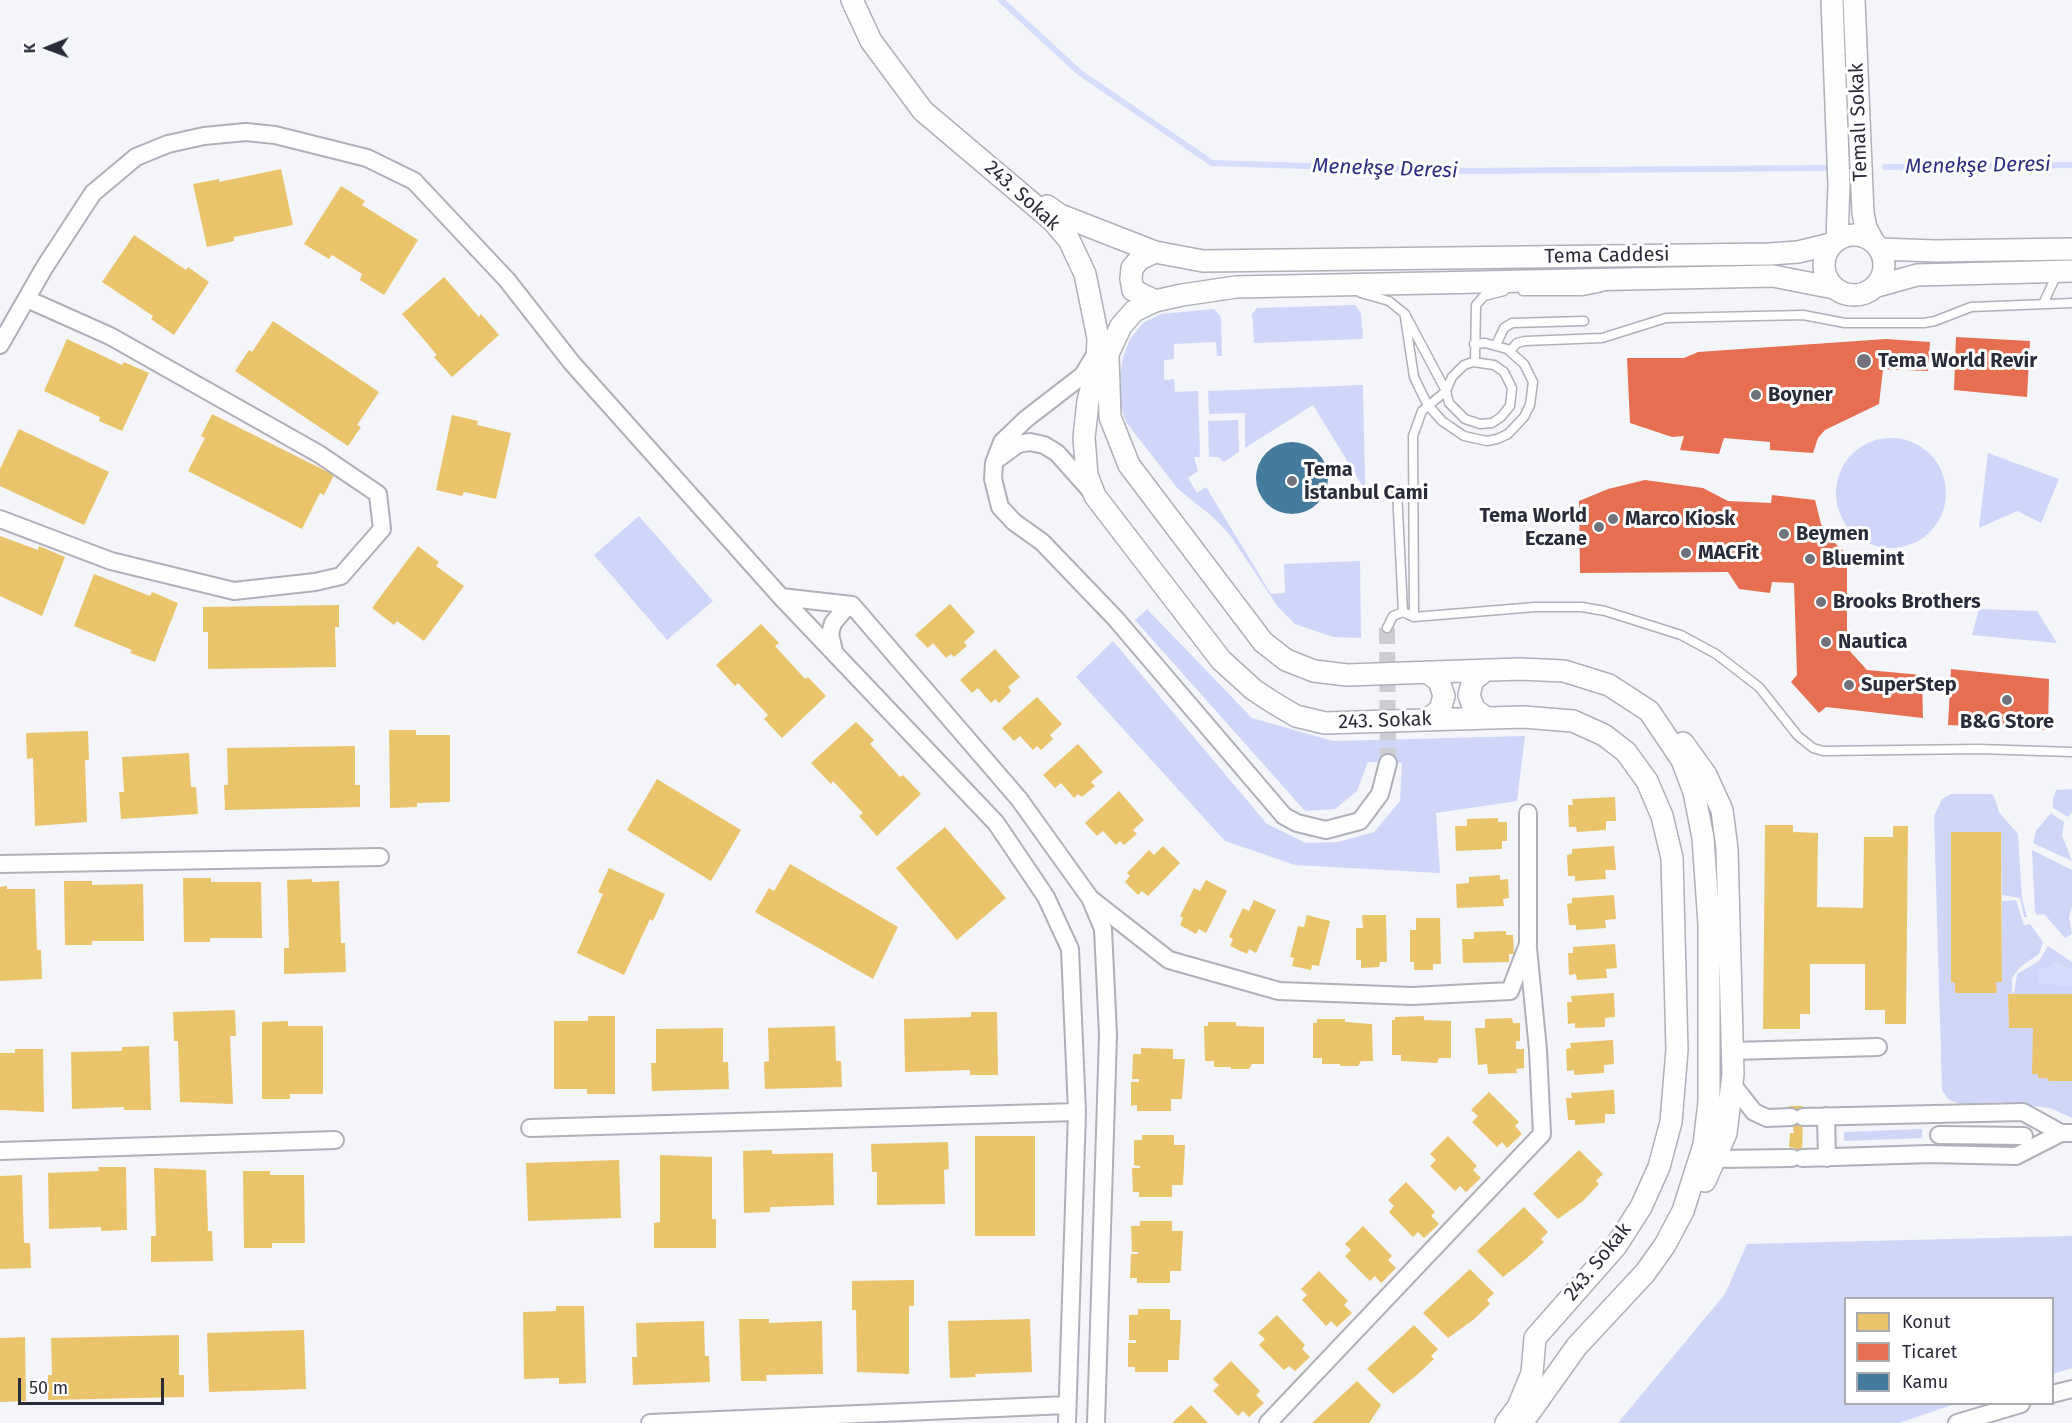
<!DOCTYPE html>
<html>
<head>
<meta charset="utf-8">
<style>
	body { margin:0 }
	#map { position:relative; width:2072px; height:1423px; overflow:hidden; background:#f4f5f9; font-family:"Fira Sans",sans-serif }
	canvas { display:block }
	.legend { position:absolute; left:1844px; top:1297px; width:210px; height:108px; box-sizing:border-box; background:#fff; border:2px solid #aaabb0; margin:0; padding:8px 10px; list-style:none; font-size:18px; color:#2a2d39 }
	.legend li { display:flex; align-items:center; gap:12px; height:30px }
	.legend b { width:30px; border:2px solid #aaabb0 }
	.north { position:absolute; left:18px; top:18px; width:60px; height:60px; -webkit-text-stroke:4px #fff; paint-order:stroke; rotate:269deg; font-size:16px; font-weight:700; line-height:24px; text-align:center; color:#2a2d39 }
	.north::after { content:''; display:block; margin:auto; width:21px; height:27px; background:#2a2d39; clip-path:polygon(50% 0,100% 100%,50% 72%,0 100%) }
	.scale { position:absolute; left:18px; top:1378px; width:146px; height:27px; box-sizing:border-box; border:3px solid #2a2d39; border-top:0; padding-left:8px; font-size:18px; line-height:21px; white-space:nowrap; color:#2a2d39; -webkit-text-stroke:4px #fff; paint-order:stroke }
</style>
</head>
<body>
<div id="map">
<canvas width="2072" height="1423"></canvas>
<ul class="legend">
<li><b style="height:16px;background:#e9c46a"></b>Konut</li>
<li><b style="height:16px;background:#e76f51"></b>Ticaret</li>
<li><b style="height:16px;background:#457b9d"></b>Kamu</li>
</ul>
<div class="north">K</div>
<div class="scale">50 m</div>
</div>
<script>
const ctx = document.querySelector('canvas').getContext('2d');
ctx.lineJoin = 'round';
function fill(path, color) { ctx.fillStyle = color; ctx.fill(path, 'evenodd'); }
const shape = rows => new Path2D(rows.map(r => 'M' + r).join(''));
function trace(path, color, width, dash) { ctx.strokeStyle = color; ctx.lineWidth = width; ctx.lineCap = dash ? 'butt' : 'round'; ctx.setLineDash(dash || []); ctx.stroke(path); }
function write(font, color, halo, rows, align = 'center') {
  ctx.font = font + ' "Fira Sans",sans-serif'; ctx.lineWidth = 6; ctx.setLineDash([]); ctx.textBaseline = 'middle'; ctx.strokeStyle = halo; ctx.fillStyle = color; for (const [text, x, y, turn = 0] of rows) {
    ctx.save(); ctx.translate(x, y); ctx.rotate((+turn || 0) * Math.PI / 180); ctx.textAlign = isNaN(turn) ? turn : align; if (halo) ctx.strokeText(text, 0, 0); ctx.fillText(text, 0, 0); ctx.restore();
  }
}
const green = shape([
	[1355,305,1361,313,1363,339,1254,343,1252,314,1257,308],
	[1214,309,1221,317,1222,356,1217,356,1216,342,1174,344,1174,359,1164,360,1164,380,1174,379,1175,392,1198,391,1200,457,1194,457,1198,471,1188,478,1197,493,1206,487,1271,594,1285,593,1284,564,1360,561,1361,638,1333,637,1295,624,1278,607,1230,535,1214,518,1178,489,1126,422,1119,401,1120,375,1123,357,1130,339,1143,323,1161,314],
	[1363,385,1365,485,1362,485,1313,405,1245,448,1245,413,1209,414,1208,391],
	[1238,420,1239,452,1224,462,1218,457,1209,457,1208,421],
	'1836 493a55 55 0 1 1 110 0a55 55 0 1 1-110 0Z',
	[1988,453,2059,479,2041,523,2017,511,1979,528],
	[639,516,713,601,667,640,594,555],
	[1147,609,1252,718,1333,741,1525,736,1517,801,1436,813,1440,873,1295,865,1225,841,1076,677,1113,641,1267,824,1306,843,1338,842,1374,832,1400,801,1402,763,1368,762,1357,791,1335,809,1305,811,1135,620],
	[1979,609,2037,611,2057,643,1972,635],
	[2048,946,2072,962,2072,994,2008,994,2014,993,2017,974,2039,961]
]);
const forest = shape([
	[2072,789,2072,812,2068,817,2053,808,2053,799,2056,790],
	[1951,794,1990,794,1994,796,1999,812,2018,834,2022,899,2027,917,2024,917,2020,898,2002,895,2001,832,1951,832,1951,982,1955,983,1955,993,1996,993,1996,982,2002,981,2002,901,2016,900,2024,925,2030,924,2043,942,2039,954,2020,967,2012,978,2012,992,2014,993,2008,994,2009,1028,2033,1028,2033,1073,2038,1074,2038,1078,2047,1078,2049,1081,2072,1081,2072,1118,2050,1108,1999,1102,1959,1104,1948,1099,1942,1090,1934,816,1942,799],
	[2051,813,2064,822,2062,835,2072,861,2033,843,2036,831],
	[2032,850,2072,870,2072,907,2069,917,2072,934,2065,938,2044,914,2037,915,2035,912],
	[1922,1129,1922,1138,1844,1141,1844,1132],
	[2072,1236,2072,1368,2053,1374,2052,1298,1846,1298,1846,1404,1955,1404,1899,1423,1618,1423,1725,1294,1747,1244]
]);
const water = shape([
	[2056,961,2072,969,2072,987,2040,983,2037,971,2051,966]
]);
const homes = shape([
	[281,169,293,225,234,237,234,241,207,247,193,184,219,179,219,182],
	[341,186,365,201,362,205,418,240,384,295,360,280,362,274,332,255,329,259,304,244],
	[134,235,186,270,188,267,209,282,174,335,151,319,153,316,102,282],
	[444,277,479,317,481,314,499,335,452,377,434,357,437,355,402,314],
	[273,321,379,392,357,425,361,427,348,446,235,371,249,350,252,352],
	[67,339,122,365,124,362,149,373,122,431,99,421,100,417,44,391],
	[212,414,334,475,324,495,320,493,302,529,188,471,205,438,201,436],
	[452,415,478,421,477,425,511,433,496,499,464,492,462,496,436,490],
	[19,429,109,472,84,525,0,486,0,469],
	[0,536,38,550,39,546,65,557,42,616,0,596],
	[418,546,439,562,436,566,464,586,424,641,397,621,394,625,372,608],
	[94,574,150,596,152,592,178,603,155,662,130,653,132,650,74,626],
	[950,604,975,632,964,642,967,646,954,657,951,654,946,658,933,643,928,648,915,635],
	[339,605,339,627,335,627,336,667,208,669,208,632,203,632,203,607],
	[761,624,779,643,775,646,805,679,808,677,826,696,782,738,764,719,768,715,738,683,735,686,716,665],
	[995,649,1020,677,1008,687,1011,691,999,703,995,699,991,703,978,688,972,693,960,680],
	[1037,697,1062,724,1050,735,1053,739,1041,750,1037,746,1033,750,1020,736,1014,741,1002,728],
	[856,722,874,740,870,744,900,777,903,775,921,794,877,836,859,816,863,813,833,781,831,784,811,763],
	[389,730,416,730,416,735,450,735,450,802,417,803,417,807,390,808],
	[88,731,89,760,85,760,87,822,35,826,33,758,27,759,26,733],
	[1078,744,1103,772,1091,782,1095,786,1082,797,1078,794,1074,798,1061,783,1055,788,1043,775],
	[355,746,355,785,360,785,360,807,225,810,224,785,228,785,227,748],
	[189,753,191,787,196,787,198,814,121,819,119,792,124,792,122,757],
	[657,779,741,830,711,881,627,830],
	[1119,791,1144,820,1133,830,1137,834,1124,845,1120,841,1116,845,1103,831,1097,836,1085,823],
	[1615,797,1616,821,1606,821,1606,830,1577,832,1576,827,1569,827,1568,805,1573,805,1572,799],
	[1498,818,1498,822,1507,822,1507,841,1502,841,1502,849,1456,851,1455,826,1467,826,1467,819],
	[1765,825,1793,825,1793,832,1818,833,1817,907,1863,908,1864,837,1893,837,1893,826,1908,826,1906,1024,1885,1024,1885,1010,1865,1010,1865,964,1810,964,1810,1014,1800,1014,1800,1029,1763,1029],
	[945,827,1006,898,957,940,896,868],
	[1951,832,2001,832,2002,982,1996,982,1997,993,1955,993,1955,983,1951,982],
	[1163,846,1180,863,1148,896,1142,891,1138,895,1125,882,1130,876,1127,873,1149,850,1154,855],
	[1614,846,1616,870,1605,870,1606,879,1575,881,1575,876,1568,876,1567,855,1572,854,1572,849],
	[790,864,898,927,873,979,755,912,769,888,774,891],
	[609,868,665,894,653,921,650,919,624,975,577,953,603,894,598,892],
	[1500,875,1500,880,1508,879,1509,898,1503,899,1504,906,1457,908,1456,884,1469,883,1469,877],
	[183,878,211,878,211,882,261,882,262,938,210,938,210,942,184,942],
	[312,879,312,882,339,881,341,943,345,943,346,972,284,974,284,948,289,948,287,880],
	[1206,880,1227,891,1206,933,1199,929,1196,934,1180,925,1183,918,1180,916,1194,888,1200,891],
	[64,881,92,881,92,885,143,884,144,941,92,941,92,945,65,945],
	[7,886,7,889,35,889,37,950,41,950,42,979,0,981,0,887],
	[1614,895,1616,919,1605,920,1606,928,1576,930,1576,925,1569,925,1567,904,1572,903,1572,898],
	[1254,900,1276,910,1256,953,1249,949,1247,954,1230,946,1233,939,1229,937,1243,908,1249,911],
	[1307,915,1330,921,1319,966,1312,965,1311,970,1292,966,1294,958,1290,957,1298,926,1304,927],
	[1362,915,1386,915,1387,962,1380,962,1379,967,1361,968,1361,960,1356,960,1356,928,1363,928],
	[1416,918,1440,918,1441,964,1433,964,1433,970,1414,970,1414,962,1410,962,1410,930,1416,930],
	[1506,931,1506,935,1513,935,1514,954,1509,954,1509,962,1463,963,1462,939,1474,939,1474,932],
	[1615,944,1617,968,1606,969,1607,978,1577,980,1576,974,1569,975,1568,953,1573,953,1573,947],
	[1614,993,1615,1017,1605,1018,1605,1027,1575,1028,1575,1023,1568,1024,1567,1002,1572,1002,1571,996],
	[2008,994,2072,994,2072,1081,2049,1081,2047,1078,2038,1078,2038,1074,2032,1074,2033,1028,2009,1028],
	[235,1010,236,1036,230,1036,233,1104,180,1102,178,1041,174,1041,173,1012],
	[971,1012,997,1012,998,1075,970,1075,970,1070,905,1072,904,1019,971,1017],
	[588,1016,615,1016,615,1094,587,1094,587,1089,554,1089,554,1021,588,1021],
	[1424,1016,1424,1020,1451,1021,1451,1058,1439,1058,1437,1063,1401,1061,1401,1055,1392,1055,1392,1020,1395,1020,1395,1017],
	[1512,1018,1513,1023,1520,1023,1520,1041,1516,1041,1516,1049,1524,1049,1524,1068,1516,1069,1517,1073,1488,1074,1487,1064,1478,1065,1475,1028,1485,1028,1485,1019],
	[1317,1019,1345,1019,1345,1022,1372,1024,1373,1061,1361,1061,1358,1066,1340,1066,1340,1064,1322,1064,1322,1058,1313,1058,1313,1023,1317,1023],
	[288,1021,288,1026,323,1026,323,1094,290,1094,290,1099,262,1099,262,1022],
	[1208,1022,1236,1022,1236,1026,1264,1027,1264,1064,1252,1064,1249,1069,1231,1069,1231,1067,1214,1067,1214,1061,1205,1061,1204,1026,1208,1026],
	[835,1026,836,1061,841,1061,842,1087,765,1089,764,1062,769,1061,768,1028],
	[723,1028,723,1062,728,1062,729,1089,652,1091,651,1063,656,1063,656,1029],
	[1613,1040,1614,1064,1604,1065,1604,1073,1574,1075,1574,1070,1567,1071,1566,1049,1571,1048,1570,1043],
	[149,1046,151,1110,124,1110,124,1107,72,1109,71,1052,122,1051,122,1047],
	[1141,1048,1173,1049,1173,1059,1185,1059,1182,1099,1171,1099,1171,1111,1137,1111,1137,1105,1131,1106,1131,1082,1139,1082,1139,1079,1132,1079,1133,1054,1141,1054],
	[15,1049,43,1049,44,1112,0,1110,0,1053,15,1053],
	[1614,1090,1615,1114,1605,1114,1605,1123,1575,1125,1575,1120,1568,1120,1566,1098,1572,1098,1571,1093],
	[1489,1092,1519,1122,1515,1126,1522,1134,1507,1148,1502,1142,1497,1147,1472,1122,1478,1116,1471,1110],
	[1789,1106,1803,1106,1802,1162,1792,1158,1795,1148,1789,1147,1790,1133,1794,1133],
	[1142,1135,1174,1135,1174,1145,1185,1145,1183,1185,1172,1185,1172,1197,1139,1197,1139,1192,1133,1192,1132,1168,1140,1168,1140,1166,1134,1165,1134,1140,1142,1140],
	[975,1136,1035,1136,1035,1236,975,1236],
	[1448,1136,1477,1166,1473,1170,1481,1178,1466,1192,1460,1186,1455,1191,1430,1166,1436,1160,1430,1154],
	[948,1142,949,1169,944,1170,945,1204,877,1205,877,1172,872,1172,871,1144],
	[772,1150,772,1154,833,1153,834,1205,770,1207,770,1212,744,1213,743,1151],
	[1579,1150,1603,1174,1596,1181,1599,1184,1583,1201,1558,1219,1533,1194],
	[660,1155,712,1157,712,1219,716,1219,716,1248,654,1248,654,1223,660,1222],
	[619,1160,621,1218,528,1221,526,1163],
	[98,1167,126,1167,127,1230,101,1231,101,1227,49,1229,48,1173,99,1171],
	[154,1168,206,1170,208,1231,212,1231,213,1261,151,1262,151,1236,156,1236],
	[243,1171,270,1171,270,1175,304,1175,305,1243,272,1243,272,1248,244,1248],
	[22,1175,24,1243,30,1243,31,1268,0,1269,0,1176],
	[1406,1182,1435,1212,1431,1216,1439,1224,1424,1238,1418,1232,1413,1237,1389,1212,1394,1206,1388,1200],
	[1524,1207,1548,1232,1541,1239,1544,1242,1527,1258,1503,1277,1477,1251],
	[1140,1221,1172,1221,1172,1231,1183,1231,1181,1271,1170,1271,1170,1283,1137,1283,1137,1278,1130,1278,1131,1254,1138,1254,1138,1252,1132,1252,1131,1226,1140,1226],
	[1363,1226,1392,1256,1388,1260,1396,1268,1381,1283,1375,1276,1370,1281,1345,1256,1351,1250,1345,1244],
	[1470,1269,1494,1293,1487,1300,1490,1304,1473,1320,1448,1338,1423,1313],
	[1319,1271,1348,1301,1344,1305,1352,1313,1337,1327,1331,1321,1326,1326,1302,1300,1307,1295,1301,1289],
	[914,1280,914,1306,909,1306,909,1374,857,1372,856,1310,852,1310,852,1281],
	[556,1306,584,1306,586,1383,559,1384,559,1378,524,1379,523,1312,556,1311],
	[1138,1309,1170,1309,1170,1320,1181,1320,1179,1360,1168,1360,1168,1372,1135,1372,1135,1367,1128,1367,1128,1343,1136,1343,1136,1340,1129,1340,1129,1315,1138,1315],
	[1277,1315,1305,1345,1302,1349,1310,1357,1295,1371,1289,1366,1284,1370,1259,1345,1265,1339,1258,1333],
	[739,1319,769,1319,769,1323,822,1321,823,1374,766,1375,767,1381,741,1381],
	[1030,1319,1032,1372,975,1374,976,1377,950,1378,948,1321],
	[704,1321,705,1356,709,1356,710,1382,633,1385,632,1357,637,1357,636,1323],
	[1414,1325,1438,1349,1431,1356,1434,1359,1417,1375,1393,1394,1367,1369],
	[304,1330,306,1389,209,1392,207,1333],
	[179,1335,179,1375,184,1375,184,1397,48,1400,48,1375,52,1375,51,1338],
	[25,1337,26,1401,0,1402,0,1338],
	[1231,1361,1260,1391,1256,1395,1264,1403,1249,1417,1243,1411,1238,1416,1213,1391,1219,1385,1213,1379],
	[1357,1381,1381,1405,1369,1423,1312,1423],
	[1191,1405,1208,1423,1172,1423]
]);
const shops = shape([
	[1956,337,2030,341,2027,397,1954,390],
	[1886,339,1930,342,1928,371,1883,369,1879,404,1825,430,1818,438,1813,453,1770,450,1770,442,1724,438,1719,454,1680,450,1684,436,1672,437,1630,423,1627,358,1684,358,1698,352],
	[1645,480,1703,488,1728,501,1771,503,1772,495,1815,500,1821,524,1830,539,1847,554,1847,648,1867,670,1922,675,1923,718,1826,707,1819,713,1791,682,1797,675,1794,583,1772,582,1770,593,1739,589,1728,572,1580,573,1579,501,1608,489],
	[1951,669,2049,679,2048,730,1948,725]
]);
const public = shape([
	'1256 478a36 36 0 1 1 72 0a36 36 0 1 1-72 0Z'
]);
const stream = shape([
	[1001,0,1079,72,1212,163,1464,171,1825,168],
	[1885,167,2072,165]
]);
const minorTunnel = shape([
	[1387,628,1388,763]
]);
const service = shape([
	[1523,291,1582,291,1602,287],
	[1361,293,1389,301,1405,314,1446,391,1422,411,1413,436,1414,617],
	[2043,304,2058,272],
	[1405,317,1414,377,1427,404,1442,421,1464,436,1487,441,1497,439,1508,434,1524,417,1530,405,1533,382,1524,364,1507,349,1485,343,1474,344],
	[1496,345,1504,328,1512,323,1584,321],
	[1510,351,1517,343,1525,341,1602,338,1666,318,1803,315,1845,323,1924,323,1935,321,1971,307,2072,303],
	[1473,362,1494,365,1504,372,1512,388,1510,406,1501,417,1492,423,1480,424,1465,419,1449,403,1446,391,1452,377,1464,365,1473,362],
	[1475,362,1476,305,1484,296,1504,291],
	[1397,490,1403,612],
	[1387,628,1393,616,1403,612,1414,617,1535,607,1582,607,1605,611,1681,635,1716,654,1759,687,1798,736,1813,748,1823,751,1978,749,2072,752]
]);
const minor = shape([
	[0,345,44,268,93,193,136,157,168,144,204,136,246,132,275,135,367,158,414,181,507,280,572,363,781,597,996,823,1046,897,1070,949,1077,1112,1067,1423],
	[1096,353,1083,375,1026,419,1002,442,994,463,993,479,1000,507,1014,522,1042,542,1115,618,1284,816,1297,823,1326,830,1360,821,1380,794,1388,763],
	[999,458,1018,444,1030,442,1044,445,1057,453,1090,490],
	[0,519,111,561,234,591,315,582,341,576,382,529,378,494,319,454,110,336,27,299],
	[781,597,852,605,1019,799,1090,898,1103,929,1108,1035,1096,1423],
	[834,651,830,634,833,623,844,610,852,605],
	[0,864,380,857],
	[1091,899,1169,960,1279,991,1412,996,1510,991,1528,944,1528,813],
	[1732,1051,1878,1047],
	[1732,1084,1754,1112,1767,1118,1791,1117],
	[1826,1116,1827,1158],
	[1803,1117,2023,1112,2061,1133],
	[530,1128,1077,1112],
	[1939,1135,2024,1136],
	[0,1151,335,1140],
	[1802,1158,1930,1154,2016,1156,2061,1133,2072,1133],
	[1716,1159,1792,1158],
	[2052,1394,2072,1389],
	[650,1423,1067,1405],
	[1268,1423,1542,1134,1538,1050,1528,948],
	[1957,1423,2021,1404]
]);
const tertiary = shape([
	[852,0,871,41,923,111,1052,220,1069,240,1085,274,1098,338,1097,365,1088,401,1084,438,1087,475,1095,496,1221,660,1254,690,1274,703,1296,716,1325,723,1523,717,1573,721,1604,735,1626,752,1647,781,1662,816,1672,858,1677,1050,1671,1122,1659,1167,1641,1207,1616,1246,1535,1338,1532,1373,1518,1407,1506,1423],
	[1832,0,1839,185,1837,239],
	[1854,0,1863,213,1866,228,1873,241],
	[1047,206,1060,215,1155,252,1203,261,1770,254,1798,252,1831,244],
	'1824 265a30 30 0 1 1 60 0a30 30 0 1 1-60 0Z',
	[1880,249,1935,251,2072,249],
	[1155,252,1140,259,1132,268,1131,279,1133,290,1155,301],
	[1874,287,1917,275,2072,271],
	[1108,354,1121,326,1134,311,1155,301,1182,295,1236,287,1773,276,1834,288],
	[1108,356,1110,417,1129,465,1263,642,1286,660,1314,671,1347,675,1520,669,1564,671,1609,685,1649,711,1682,760,1694,792,1703,838,1709,924,1709,1102,1704,1145,1683,1211,1665,1245,1645,1273,1577,1346,1522,1423],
	[1486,670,1473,680,1469,695,1474,709,1486,718],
	[1427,672,1439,681,1444,696,1440,710,1428,719],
	[1683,743,1706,775,1722,810,1727,849,1733,1074,1726,1133,1705,1181]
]);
const markers = [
	[1864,361,8,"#71737c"],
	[1756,395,6,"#71737c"],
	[1292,481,6,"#71737c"],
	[1613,519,6,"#71737c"],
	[1599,527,6,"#71737c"],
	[1784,534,6,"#71737c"],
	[1686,553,6,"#71737c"],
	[1810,559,6,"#71737c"],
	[1821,602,6,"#71737c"],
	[1826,642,6,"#71737c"],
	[1849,685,6,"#71737c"],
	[2007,700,6,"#71737c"]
];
const streetNames = [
	["Temalı Sokak",1859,122,-92],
	["243. Sokak",1022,196,42],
	["Tema Caddesi",1607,256,-1],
	["243. Sokak",1385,721,-2],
	["243. Sokak",1598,1262,-51]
];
const poiNames = [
	["Tema World Revir",1878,361],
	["Boyner",1768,395],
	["Tema",1304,470],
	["İstanbul Cami",1304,493],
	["Tema World",1587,516,"right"],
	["Eczane",1587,539,"right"],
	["Marco Kiosk",1625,519],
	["Beymen",1796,534],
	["MACFit",1698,553],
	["Bluemint",1822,559],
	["Brooks Brothers",1833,602],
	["Nautica",1838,642],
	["SuperStep",1861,685],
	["B&G Store",2007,722,"center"]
];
const waterNames = [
	["Menekşe Deresi",1978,166,-1],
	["Menekşe Deresi",1385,169,2]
];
fill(green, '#cfd6fa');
fill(forest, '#d0d6f8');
fill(water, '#d5dcfc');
fill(homes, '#e9c46a');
fill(shops, '#e76f51');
fill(public, '#457b9d');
trace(stream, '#d5dcfc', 6);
trace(minorTunnel, '#cccdd3', 16, [16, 8]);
trace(service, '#afb0b8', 11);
trace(minor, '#afb0b8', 20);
trace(tertiary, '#afb0b8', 24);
trace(service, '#fdfefe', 8);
trace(minor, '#fdfefe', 16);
trace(tertiary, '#fdfefe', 21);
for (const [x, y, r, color] of markers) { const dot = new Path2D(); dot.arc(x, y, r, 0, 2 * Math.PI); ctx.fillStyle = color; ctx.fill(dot); trace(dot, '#fff', 2); }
write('20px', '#2a2d39', '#fff', streetNames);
write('bold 20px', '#2a2d39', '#fff', poiNames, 'left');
write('italic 21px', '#2d2f80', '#fff', waterNames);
</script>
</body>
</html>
